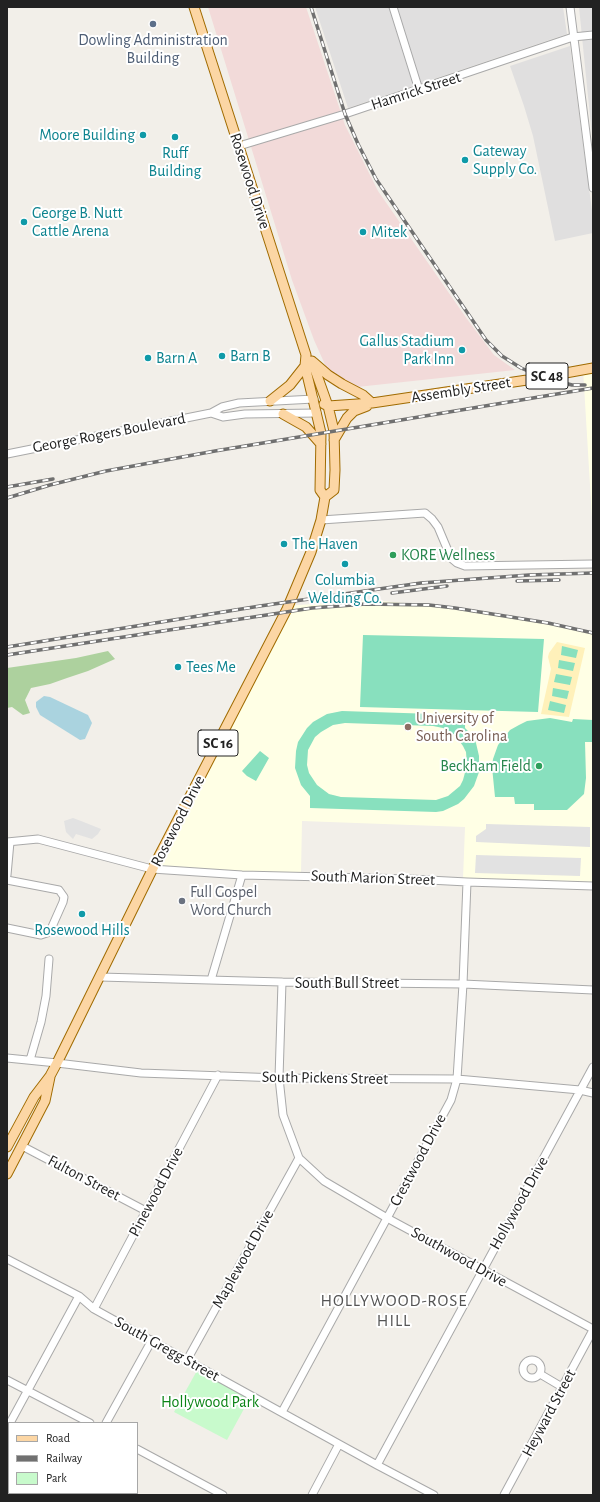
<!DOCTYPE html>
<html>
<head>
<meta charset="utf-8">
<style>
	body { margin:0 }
	#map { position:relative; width:600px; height:1502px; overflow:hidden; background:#f2efe9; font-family:"Alegreya Sans",sans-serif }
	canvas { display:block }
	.frame { position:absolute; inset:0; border:8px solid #222; pointer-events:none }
	.legend { position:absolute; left:8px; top:1422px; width:130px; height:72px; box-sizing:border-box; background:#fff; border:1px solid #a7a7a7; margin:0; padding:5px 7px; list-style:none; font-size:12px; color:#222 }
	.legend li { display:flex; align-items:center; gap:8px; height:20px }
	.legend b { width:20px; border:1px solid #a7a7a7 }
</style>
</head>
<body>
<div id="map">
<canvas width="600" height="1502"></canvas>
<div class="frame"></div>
<ul class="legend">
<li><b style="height:5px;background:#fcd6a4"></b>Road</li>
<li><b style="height:5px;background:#707070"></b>Railway</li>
<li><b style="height:11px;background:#c8facc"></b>Park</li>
</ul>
</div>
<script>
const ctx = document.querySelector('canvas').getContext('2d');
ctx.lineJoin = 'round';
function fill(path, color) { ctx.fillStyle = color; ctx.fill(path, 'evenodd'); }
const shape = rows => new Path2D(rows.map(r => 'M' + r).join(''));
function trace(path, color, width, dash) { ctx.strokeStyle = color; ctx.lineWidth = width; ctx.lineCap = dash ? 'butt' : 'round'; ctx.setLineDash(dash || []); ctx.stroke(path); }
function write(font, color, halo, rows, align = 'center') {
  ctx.font = font + ' "Alegreya Sans",sans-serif'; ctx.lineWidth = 4; ctx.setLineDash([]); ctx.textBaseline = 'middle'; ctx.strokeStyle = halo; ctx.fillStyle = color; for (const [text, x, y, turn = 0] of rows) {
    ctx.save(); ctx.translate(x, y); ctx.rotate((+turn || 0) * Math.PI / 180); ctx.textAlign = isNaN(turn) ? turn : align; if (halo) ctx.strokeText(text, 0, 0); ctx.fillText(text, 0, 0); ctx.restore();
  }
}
const residential = shape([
	[315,7,563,7,567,34,348,108],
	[579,7,593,7,592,136],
	[570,46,593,218,593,233,555,241,533,136,524,106,510,66]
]);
const commercial = shape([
	[208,7,306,7,345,125,378,191,467,319,494,355,515,370,357,387,342,382,327,369,314,340,292,280]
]);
const education = shape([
	[593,367,593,535,583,369],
	[370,600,440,606,552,624,593,633,593,884,463,879,465,827,302,821,301,873,150,868,285,606]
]);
const forest = shape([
	[108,651,115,659,88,671,67,678,50,684,31,688,25,700,30,713,23,715,12,707,7,708,7,668,76,658]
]);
const sand = shape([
	[557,642,585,648,569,717,541,714,551,669,548,657,549,653]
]);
const park = shape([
	[199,1367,251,1396,227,1440,174,1412]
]);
const pitch = shape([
	[363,635,544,639,538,712,360,707],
	[562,646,578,650,576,658,561,655],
	[559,660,575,663,573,671,558,668],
	[556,674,572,677,570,685,554,682],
	[553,688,569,691,567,699,552,696],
	[550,701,566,705,564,713,548,710],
	[342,711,465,715,465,728,472,735,476,743,479,756,479,772,474,786,464,799,458,804,443,811,436,812,310,808,310,796,301,785,295,768,296,751,298,742,307,728,313,722,327,714],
	[345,723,433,726,443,728,455,735,463,746,466,752,467,765,463,780,460,786,448,796,436,800,341,797,329,794,317,785,309,773,307,765,308,750,315,737,321,732,333,725],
	[550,718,572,722,573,719,593,720,593,742,585,742,586,778,584,794,567,810,534,810,534,804,515,804,514,797,495,797,492,767,493,759,498,745,510,730,519,725,527,721],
	[260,751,269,758,256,781,247,776,242,771]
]);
const parking = shape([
	[73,818,81,821,101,829,98,834,92,839,76,834,73,839,66,832,64,821],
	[486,824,590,827,590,847,476,842,476,836,486,829],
	[476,855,581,858,580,876,475,873]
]);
const water = shape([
	[44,696,50,697,88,715,92,723,85,739,80,740,40,715,36,707,36,702]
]);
const minor = shape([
	[393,7,419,90],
	[570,7,593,188],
	[239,146,345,114,573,37,593,35],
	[211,413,223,417,245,414,317,413],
	[7,454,211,413,222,407,239,403,314,399],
	[321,520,425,513,432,519,438,527,451,558,457,563,465,566,593,564],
	[7,842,38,839,152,869,242,875,410,879,467,882,593,886],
	[7,875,10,842],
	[7,880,59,890,64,897,63,902,51,929,47,933,41,935,7,928],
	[100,977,282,982,463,984,593,990],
	[211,980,242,875],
	[282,982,279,1078,283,1115,299,1158,324,1181,387,1218,593,1329],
	[7,1058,57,1063,141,1073,279,1078,457,1079,580,1090,593,1093],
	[30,1060,41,1022,46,996,49,959],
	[22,1146,146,1211],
	[7,1259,79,1296,94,1309,377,1465,434,1495],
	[94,1309,218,1075],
	[187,1360,299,1158],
	'523 1369a9 9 0 1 1 18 0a9 9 0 1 1-18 0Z',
	[540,1374,562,1387],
	[7,1380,90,1423],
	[282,1412,451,1100,457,1079,463,984,467,882],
	[10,1423,79,1296],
	[106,1423,152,1340],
	[137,1449,223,1495],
	[377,1465,593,1067],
	[68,1495,69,1493],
	[312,1495,339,1444],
	[504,1495,593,1330]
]);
const major = shape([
	[194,7,306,355,305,366,321,433,320,490,325,497],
	[313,362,328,375,342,384,363,395,372,403],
	[270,401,290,385,305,366],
	[324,404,328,406,372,403,527,380,593,368],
	[283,414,306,427,321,444],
	[334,440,347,418,354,411,367,406],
	[7,1147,34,1097,50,1076,57,1063,157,860,287,609,311,552,321,520,325,497,334,490,335,470,334,431,328,406,312,361],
	[7,1174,45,1101,50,1077]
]);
const rail = shape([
	[311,7,345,114,358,144,376,179,486,340,502,356,521,368,542,377,572,385,585,385],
	[7,487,53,479],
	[7,498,50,485,106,471,215,451,593,388],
	[517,581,559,580],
	[392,593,447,586],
	[7,647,260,606,421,583,529,575,593,573],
	[7,655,312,608,366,604,429,605,455,608,548,623,593,633]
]);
const markers = [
	[153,24,4,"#5c6f8a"],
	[143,135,4,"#0f9aa8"],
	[175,137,4,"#0f9aa8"],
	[465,160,4,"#0f9aa8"],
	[24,222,4,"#0f9aa8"],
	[363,232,4,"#0f9aa8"],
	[462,350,4,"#0f9aa8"],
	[222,356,4,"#0f9aa8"],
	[148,358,4,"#0f9aa8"],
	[284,544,4,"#0f9aa8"],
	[393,555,4,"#2e9e5b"],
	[345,564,4,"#0f9aa8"],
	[178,667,4,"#0f9aa8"],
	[408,727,4,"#8d6e63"],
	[539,766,4,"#2e9e5b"],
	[182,901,4,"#6b7280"],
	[82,914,4,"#0f9aa8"]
];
const shields = [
	[547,376,42],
	[218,743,40]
];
const shieldNames = [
	["SC 48",547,376],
	["SC 16",218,743]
];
const serviceNames = [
	["Dowling Administration",153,40],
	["Building",153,58]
];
const streetNames = [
	["Hamrick Street",416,91,-18],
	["Rosewood Drive",250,181,72],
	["Assembly Street",461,390,-9],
	["George Rogers Boulevard",109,433,-11],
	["Rosewood Drive",178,821,-63],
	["South Marion Street",373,878,2],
	["South Bull Street",347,983],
	["South Pickens Street",325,1078,1],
	["Crestwood Drive",418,1160,-62],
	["Fulton Street",84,1178,28],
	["Pinewood Drive",156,1192,-62],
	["Hollywood Drive",519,1203,-61],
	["Southwood Drive",459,1257,29],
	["Maplewood Drive",243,1259,-61],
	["South Gregg Street",167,1349,29],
	["Heyward Street",549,1413,-62]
];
const cultureNames = [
	["Moore Building",135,135,"right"],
	["Gateway",473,151],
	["Supply Co.",473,169],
	["Ruff",175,153,"center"],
	["Building",175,171,"center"],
	["George B. Nutt",32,213],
	["Cattle Arena",32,231],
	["Mitek",371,232],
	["Gallus Stadium",454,341,"right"],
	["Park Inn",454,359,"right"],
	["Barn B",230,356],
	["Barn A",156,358],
	["The Haven",292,544],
	["Columbia",345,580,"center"],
	["Welding Co.",345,598,"center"],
	["Tees Me",186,667],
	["Rosewood Hills",82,930,"center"]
];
const leisureNames = [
	["KORE Wellness",401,555],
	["Beckham Field",531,766,"right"]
];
const educationNames = [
	["University of",416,718],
	["South Carolina",416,736]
];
const worshipNames = [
	["Full Gospel",190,892],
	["Word Church",190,910]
];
const parkNames = [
	["Hollywood Park",210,1402]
];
const neighbourhoodNames = [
	["HOLLYWOOD-ROSE",394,1301],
	["HILL",394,1321]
];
fill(residential, '#e0dfdf');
fill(commercial, '#f2dad9');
fill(education, '#ffffe5');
fill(forest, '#add19e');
fill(sand, '#fff1ba');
fill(park, '#c8facc');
fill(pitch, '#88e0be');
fill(parking, '#e2e2e2');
fill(water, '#aad3df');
trace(minor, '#a9a9a9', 9);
trace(major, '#a06b00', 11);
trace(minor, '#fff', 7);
trace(major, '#fcd6a4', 9);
trace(rail, '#707070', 3.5);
trace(rail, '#fff', 2, [6]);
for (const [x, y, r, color] of markers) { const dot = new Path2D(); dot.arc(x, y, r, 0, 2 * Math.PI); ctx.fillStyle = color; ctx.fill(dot); trace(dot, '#fff', 1.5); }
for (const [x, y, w] of shields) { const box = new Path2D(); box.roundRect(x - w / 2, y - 13, w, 26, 3); ctx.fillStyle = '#fff'; ctx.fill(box); trace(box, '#222', 1); }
write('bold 15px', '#222', null, shieldNames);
write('16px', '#4e5e75', '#fff', serviceNames);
write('16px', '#222', '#fff', streetNames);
write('16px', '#0d838f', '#fff', cultureNames, 'left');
write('16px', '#27864d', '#fff', leisureNames, 'left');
write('16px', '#785e54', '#fff', educationNames, 'left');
write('16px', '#5b616d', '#fff', worshipNames, 'left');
write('16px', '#0c8416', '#fff', parkNames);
ctx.letterSpacing = '1px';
write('17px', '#555', '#fff', neighbourhoodNames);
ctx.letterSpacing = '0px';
</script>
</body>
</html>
